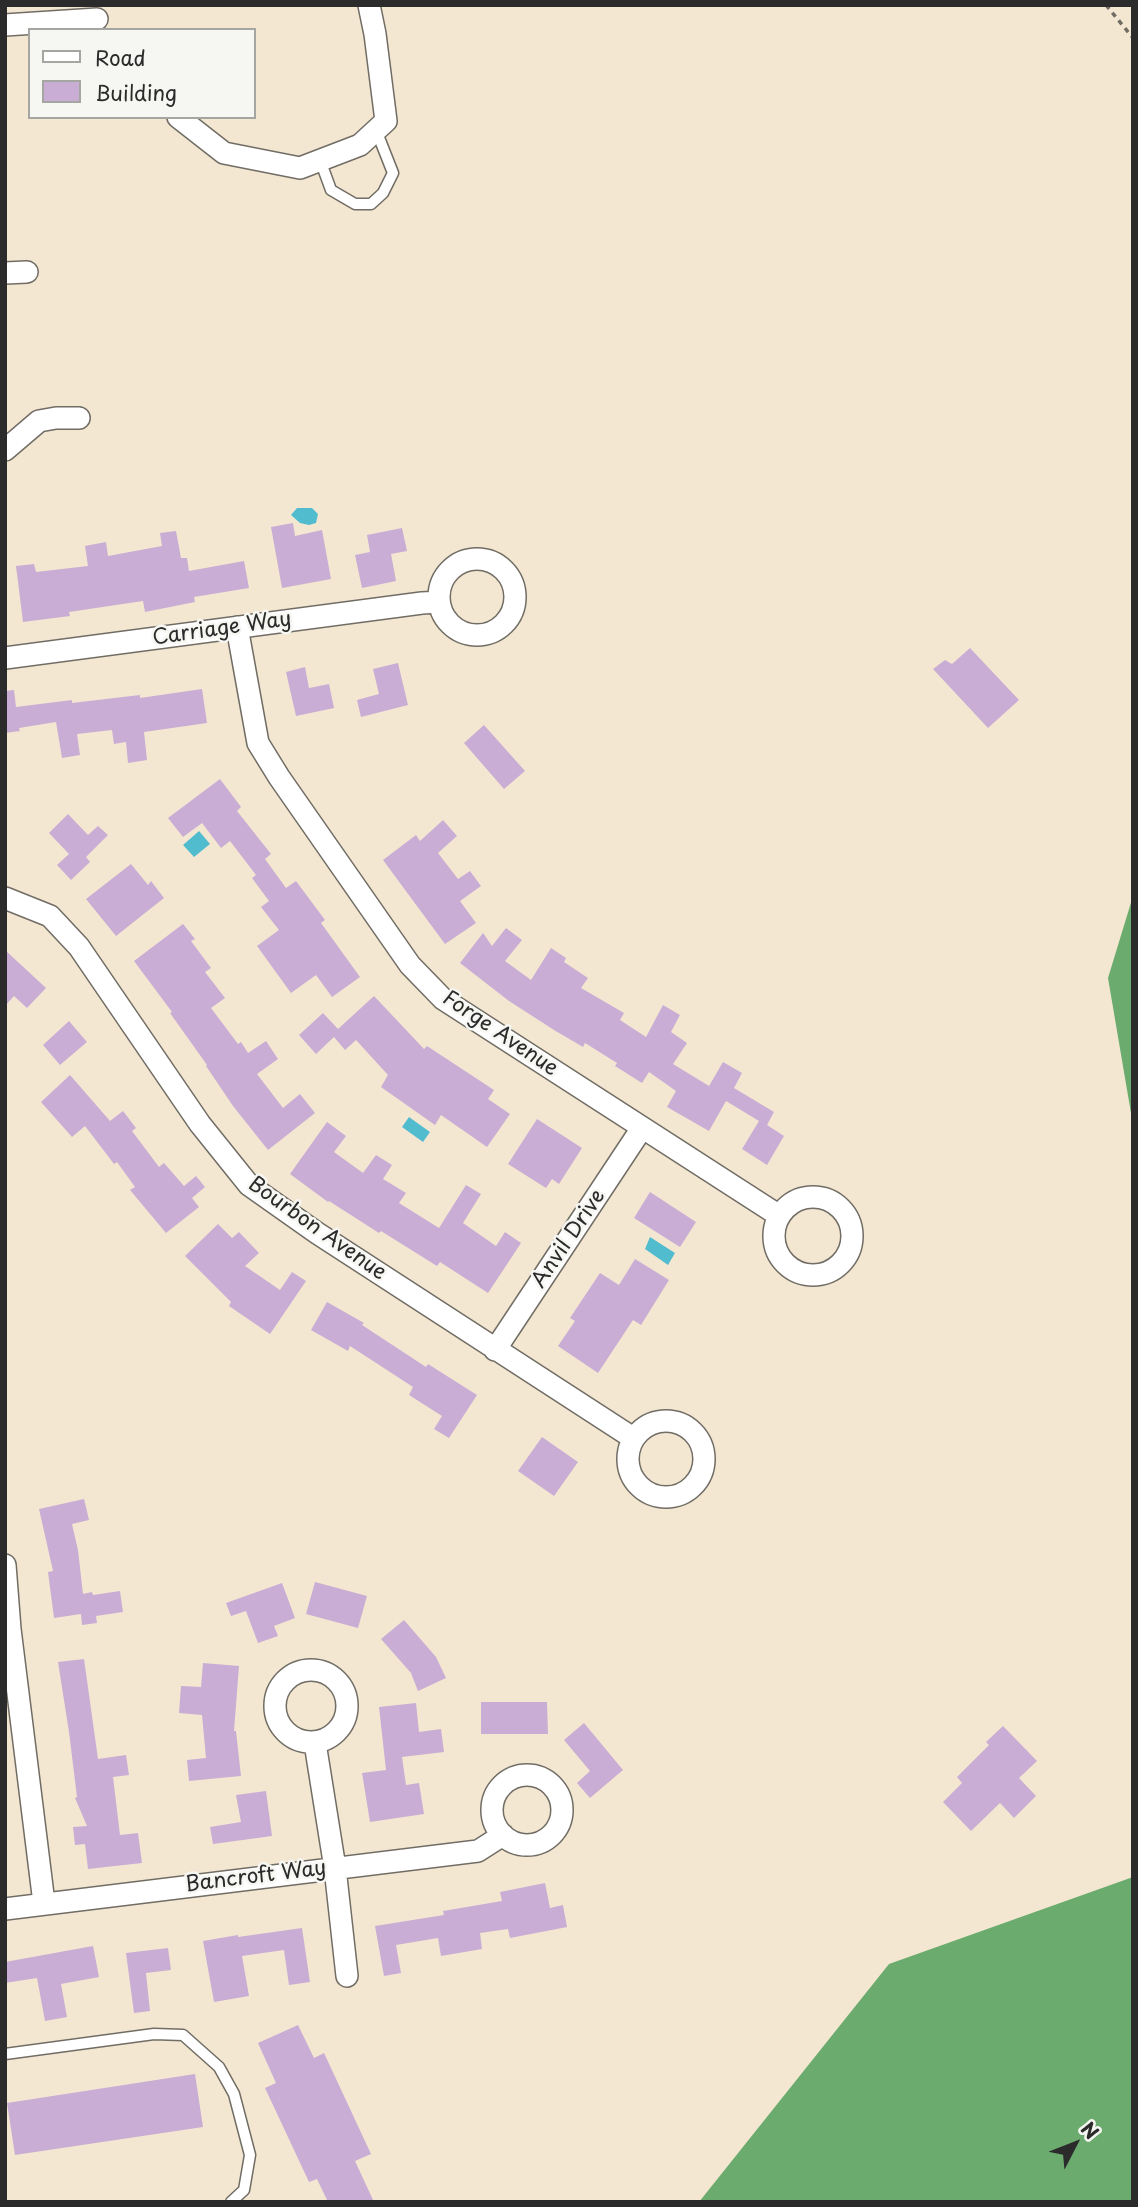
<!DOCTYPE html>
<html>
<head>
<meta charset="utf-8">
<style>
	body { margin:0 }
	#map { position:relative; width:1138px; height:2207px; overflow:hidden; background:#f3e7d2; font-family:"Playpen Sans",sans-serif }
	canvas { display:block }
	.frame { position:absolute; inset:0; border:7px solid #2b2b2b; pointer-events:none }
	.legend { position:absolute; left:28px; top:28px; width:228px; height:91px; box-sizing:border-box; background:#f6f6f2; border:2px solid #a5a5a2; margin:0; padding:9px 12px; list-style:none; font-size:21px; color:#2b2b2b }
	.legend li { display:flex; align-items:center; gap:14px; height:35px }
	.legend b { width:35px; border:2px solid #a5a5a2 }
	.north { position:absolute; left:1040px; top:2109px; width:70px; height:70px; -webkit-text-stroke:5px #f6f6f2; paint-order:stroke; rotate:48deg; font-size:19px; font-weight:700; line-height:28px; text-align:center; color:#2b2b2b }
	.north::after { content:''; display:block; margin:auto; width:24px; height:32px; background:#2b2b2b; clip-path:polygon(50% 0,100% 100%,50% 72%,0 100%) }
</style>
</head>
<body>
<div id="map">
<canvas width="1138" height="2207"></canvas>
<div class="frame"></div>
<ul class="legend">
<li><b style="height:9px;background:#fff"></b>Road</li>
<li><b style="height:19px;background:#c9add4"></b>Building</li>
</ul>
<div class="north">N</div>
</div>
<script>
const ctx = document.querySelector('canvas').getContext('2d');
ctx.lineJoin = 'round';
function fill(path, color) { ctx.fillStyle = color; ctx.fill(path, 'evenodd'); }
const shape = rows => new Path2D(rows.map(r => 'M' + r).join(''));
function trace(path, color, width, dash) { ctx.strokeStyle = color; ctx.lineWidth = width; ctx.lineCap = dash ? 'butt' : 'round'; ctx.setLineDash(dash || []); ctx.stroke(path); }
function write(font, color, halo, rows, align = 'center') {
  ctx.font = font + ' "Playpen Sans",sans-serif'; ctx.lineWidth = 5; ctx.setLineDash([]); ctx.textBaseline = 'middle'; ctx.strokeStyle = halo; ctx.fillStyle = color; for (const [text, x, y, turn = 0] of rows) {
    ctx.save(); ctx.translate(x, y); ctx.rotate((+turn || 0) * Math.PI / 180); ctx.textAlign = isNaN(turn) ? turn : align; if (halo) ctx.strokeText(text, 0, 0); ctx.fillText(text, 0, 0); ctx.restore();
  }
}
const forest = shape([
	[1133,896,1133,1125,1108,978],
	[1133,1877,1133,2202,699,2202,889,1964]
]);
const water = shape([
	[297,508,312,508,318,514,316,523,309,525,300,523,291,515],
	[199,831,210,844,194,857,183,845],
	[409,1117,430,1132,423,1142,402,1127],
	[650,1237,675,1253,668,1265,645,1249]
]);
const building = shape([
	[293,523,295,536,322,530,331,579,282,588,271,527],
	[402,528,407,551,391,554,396,581,362,588,355,555,370,552,367,535],
	[176,531,181,558,187,558,189,571,244,561,249,588,194,597,195,602,145,612,143,601,69,612,70,616,23,622,16,566,34,564,36,572,88,566,85,546,106,542,108,556,162,546,160,533],
	[970,648,1019,700,988,728,933,669,945,660,952,664],
	[398,663,408,705,361,717,357,700,379,694,373,669],
	[305,667,309,688,329,684,334,708,296,716,286,672],
	[202,689,207,723,144,732,147,760,128,763,126,742,114,744,112,730,77,734,80,755,62,758,56,722,19,728,20,731,5,733,5,691,14,690,16,707,72,700,72,703,140,695,140,698],
	[484,725,525,771,504,789,464,743],
	[220,779,241,807,237,811,271,854,265,859,286,888,296,881,325,920,321,923,360,977,332,997,316,975,291,993,257,946,279,930,261,907,269,901,252,878,256,875,230,841,221,848,202,823,183,837,168,818],
	[68,814,88,835,98,826,108,835,86,857,90,862,71,880,57,865,69,854,49,833],
	[443,820,457,836,438,853,458,879,470,871,481,886,460,901,476,923,445,944,383,860,416,835,420,841],
	[131,864,148,885,151,881,164,898,116,936,86,899],
	[183,924,195,939,191,941,211,968,205,972,225,998,211,1008,238,1044,241,1042,248,1053,266,1041,278,1059,257,1074,283,1108,300,1094,315,1113,268,1150,233,1106,206,1066,207,1065,170,1013,172,1012,134,961],
	[506,928,522,940,505,961,531,980,551,948,566,958,564,962,588,978,581,988,624,1013,620,1020,646,1037,663,1005,680,1015,671,1032,687,1043,673,1064,709,1086,723,1062,742,1073,734,1088,774,1112,767,1125,784,1136,767,1165,742,1149,759,1121,726,1101,709,1131,667,1107,676,1091,649,1072,642,1083,615,1066,617,1063,585,1043,583,1047,554,1030,509,1001,460,963,483,933,492,946],
	[5,950,46,988,27,1008,14,996,5,1006],
	[374,996,424,1049,427,1046,494,1090,488,1099,510,1114,487,1147,441,1115,435,1125,381,1087,388,1075,356,1040,345,1050,334,1037,316,1054,299,1035,323,1013,338,1029],
	[69,1021,87,1042,60,1065,43,1045],
	[70,1075,110,1121,123,1111,136,1128,132,1131,159,1167,164,1163,184,1186,196,1176,205,1187,192,1198,199,1207,166,1233,130,1190,135,1187,117,1162,114,1164,85,1126,72,1137,41,1102],
	[537,1119,582,1148,559,1184,552,1179,546,1188,508,1164],
	[327,1122,346,1136,334,1152,363,1173,376,1155,392,1165,383,1179,406,1193,399,1203,439,1228,466,1185,481,1194,463,1223,496,1246,505,1232,521,1243,488,1293,440,1262,437,1266,381,1231,379,1233,329,1201,328,1202,290,1174],
	[650,1192,696,1222,680,1247,634,1218],
	[218,1224,232,1238,239,1232,259,1253,245,1266,280,1290,292,1272,306,1281,270,1334,229,1306,231,1302,185,1256],
	[635,1259,669,1280,641,1325,633,1320,598,1373,558,1346,575,1321,570,1318,600,1273,619,1285],
	[327,1302,364,1323,362,1325,426,1367,428,1364,477,1395,449,1438,434,1429,442,1416,409,1395,413,1387,350,1346,348,1351,311,1330],
	[542,1437,578,1462,554,1496,518,1471],
	[84,1499,89,1520,72,1524,78,1550,83,1594,92,1592,93,1595,120,1591,123,1612,96,1616,97,1623,82,1625,81,1614,54,1618,48,1572,53,1571,39,1509],
	[315,1582,367,1596,358,1628,306,1614],
	[282,1583,295,1618,274,1626,278,1636,258,1643,246,1611,231,1616,226,1603],
	[404,1620,436,1657,446,1678,418,1691,411,1673,381,1639],
	[84,1659,98,1759,126,1755,129,1775,113,1777,120,1835,138,1833,142,1863,88,1869,85,1844,75,1845,73,1827,87,1826,75,1798,77,1797,69,1732,58,1662],
	[203,1663,239,1666,234,1731,236,1731,241,1776,189,1781,187,1760,206,1758,202,1715,179,1713,181,1686,201,1687],
	[481,1702,547,1702,548,1734,481,1734],
	[416,1703,419,1732,441,1729,444,1752,402,1757,406,1785,419,1783,424,1814,370,1822,362,1773,386,1770,379,1707],
	[584,1723,623,1770,590,1798,577,1783,590,1771,564,1740],
	[1003,1726,1037,1761,1019,1778,1036,1796,1014,1818,1000,1803,971,1831,943,1802,962,1783,957,1777,989,1745,986,1742],
	[266,1791,272,1836,213,1844,210,1827,241,1822,236,1795],
	[545,1883,550,1908,563,1905,567,1927,510,1938,508,1929,480,1933,482,1949,441,1956,438,1938,396,1945,401,1973,384,1976,375,1926,444,1915,443,1911,502,1901,500,1892],
	[302,1928,310,1982,289,1985,284,1950,242,1956,249,1996,214,2002,203,1941,238,1935,238,1937],
	[93,1946,99,1977,61,1984,67,2017,45,2021,37,1978,5,1983,5,1962],
	[168,1948,171,1970,146,1973,150,2011,134,2013,126,1953],
	[298,2025,314,2058,324,2053,371,2154,355,2161,374,2202,328,2202,317,2179,309,2182,265,2088,276,2083,258,2043],
	[195,2074,203,2127,15,2155,7,2103]
]);
const path = shape([
	[1106,5,1133,38]
]);
const lane = shape([
	[320,160,331,190,355,204,371,204,383,193,393,173,376,130],
	[5,2054,154,2034,183,2035,219,2067,234,2094,250,2155,244,2190,231,2202]
]);
const street = shape([
	[5,25,97,19],
	[178,117,224,153,300,168,360,145,386,121,375,34,369,5],
	[5,273,27,272],
	[5,450,39,421,56,418,79,418],
	'439 597a38 38 0 1 1 76 0a38 38 0 1 1-76 0Z',
	[237,627,258,743,279,777,410,965,443,999,778,1215],
	[5,658,422,603,439,602],
	[5,898,50,916,79,947,200,1124,249,1185,317,1233,633,1438],
	'774 1236a39 39 0 1 1 78 0a39 39 0 1 1-78 0Z',
	[495,1350,642,1128],
	'628 1459a38 38 0 1 1 76 0a38 38 0 1 1-76 0Z',
	[5,1565,10,1629,44,1903],
	'275 1706a36 36 0 1 1 72 0a36 36 0 1 1-72 0Z',
	[315,1743,335,1868,347,1976],
	'492 1810a35 35 0 1 1 70 0a35 35 0 1 1-70 0Z',
	[5,1909,478,1851,503,1835]
]);
const streetNames = [
	["Carriage Way",222,629,-8],
	["Forge Avenue",500,1034,34],
	["Bourbon Avenue",317,1229,35],
	["Anvil Drive",569,1239,-56],
	["Bancroft Way",256,1877,-7]
];
fill(forest, '#6bab6e');
fill(water, '#52bccf');
fill(building, '#c9add4');
trace(lane, '#716d65', 13);
trace(street, '#716d65', 24);
trace(path, '#716d65', 3.5, [5, 5]);
trace(lane, '#fff', 10);
trace(street, '#fff', 21);
write('21px', '#2b2b2b', '#f6f6f2', streetNames);
</script>
</body>
</html>
